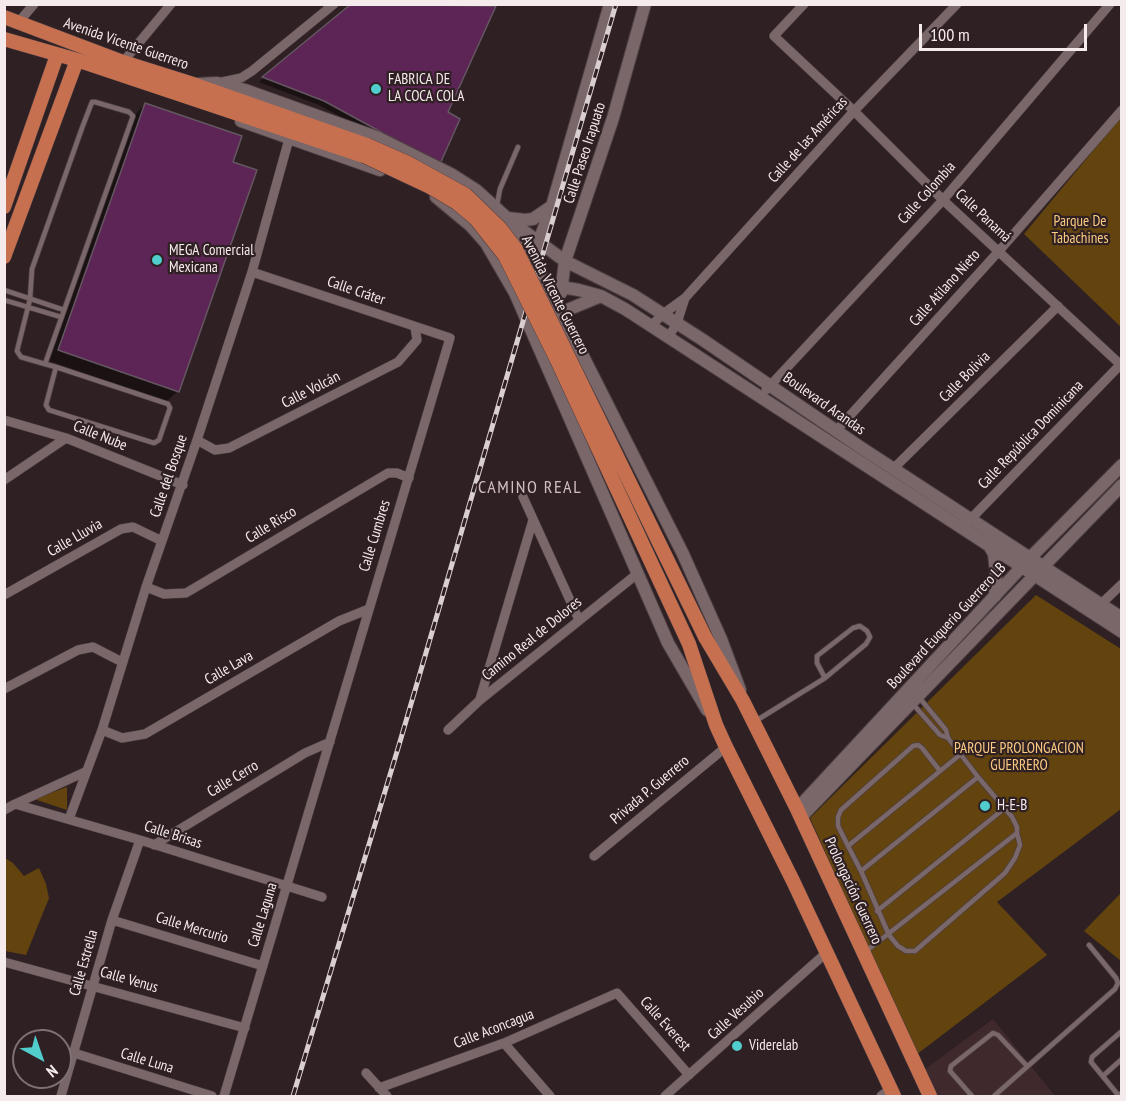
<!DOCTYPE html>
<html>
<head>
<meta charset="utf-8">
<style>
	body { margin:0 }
	#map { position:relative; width:1126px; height:1101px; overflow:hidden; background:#2f2023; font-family:"PT Sans Narrow",sans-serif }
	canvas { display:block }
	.frame { position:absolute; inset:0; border:6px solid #f5eaec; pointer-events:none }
	.north { position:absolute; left:12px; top:1029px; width:60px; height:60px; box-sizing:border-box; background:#2f2023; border:2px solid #7e7173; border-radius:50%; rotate:140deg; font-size:16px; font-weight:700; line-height:24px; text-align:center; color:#f5eaec }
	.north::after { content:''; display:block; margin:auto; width:21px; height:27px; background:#52cdcd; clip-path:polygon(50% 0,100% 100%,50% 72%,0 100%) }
	.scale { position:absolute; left:919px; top:24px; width:168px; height:27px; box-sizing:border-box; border:3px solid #f5eaec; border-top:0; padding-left:8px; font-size:18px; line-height:21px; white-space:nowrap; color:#f5eaec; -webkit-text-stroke:4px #2f2023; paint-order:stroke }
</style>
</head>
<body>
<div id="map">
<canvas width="1126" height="1101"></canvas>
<div class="frame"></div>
<div class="north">N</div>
<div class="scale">100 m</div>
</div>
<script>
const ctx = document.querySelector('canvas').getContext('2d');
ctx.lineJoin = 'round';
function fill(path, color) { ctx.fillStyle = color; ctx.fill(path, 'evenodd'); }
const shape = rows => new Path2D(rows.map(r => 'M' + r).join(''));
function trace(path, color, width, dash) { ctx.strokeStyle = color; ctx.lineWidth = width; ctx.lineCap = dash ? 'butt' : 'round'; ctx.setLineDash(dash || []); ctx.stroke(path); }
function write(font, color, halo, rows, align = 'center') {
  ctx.font = font + ' "PT Sans Narrow",sans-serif'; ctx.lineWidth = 4.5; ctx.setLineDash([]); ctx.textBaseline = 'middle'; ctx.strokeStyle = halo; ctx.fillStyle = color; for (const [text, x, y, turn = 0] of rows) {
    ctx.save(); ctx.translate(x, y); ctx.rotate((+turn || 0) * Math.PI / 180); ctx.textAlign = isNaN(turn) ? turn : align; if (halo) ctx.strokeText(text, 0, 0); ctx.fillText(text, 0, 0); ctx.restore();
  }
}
const built = shape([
	[993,1019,1055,1096,936,1096,924,1070]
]);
const green = shape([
	[1121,117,1121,327,1024,234],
	[1036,595,1121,649,1121,809,997,902,1047,955,916,1055,810,818],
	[67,787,67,810,34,799],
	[5,858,13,863,24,876,39,868,46,884,49,898,26,955,5,951],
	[1121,893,1121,961,1084,931]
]);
const shadow = shape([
	[354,4,490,4,494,6,446,112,434,168,319,105,259,82],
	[145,104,232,163,178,391,167,401,49,361,135,115]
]);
const building = shape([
	[351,4,496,6,448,112,460,119,440,164,324,101,262,77,351,4],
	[145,103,242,136,233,162,257,170,179,392,58,350,145,103]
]);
const lane = shape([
	[497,205,500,189,518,147],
	[4,290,64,310],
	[4,300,61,317],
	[45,364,133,116,129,112,95,102,92,102,82,128,32,269,30,299,17,351,21,357,45,364,56,367,168,404,170,408,159,440,154,443,49,410,46,405,56,367],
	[912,703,940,735,948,738],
	[754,722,825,678,866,644,870,637,867,631,860,626,853,628,817,656,817,663,825,678],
	[961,754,848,846,861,871,889,935,898,946,906,951,915,951,1005,873,1015,858,1020,845,1017,833],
	[848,846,838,826,838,817,841,810,913,746,918,745,922,748,940,771],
	[861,871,978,777],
	[877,911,1005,808],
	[865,952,1017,833,1017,827,1012,817,978,777,948,738,946,730,918,696],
	[1103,1076,1122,1059],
	[972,1096,950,1071,951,1066,993,1033,998,1035,1027,1066],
	[994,1096,1115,989,1118,983,1116,978,1089,945],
	[1119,1096,1091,1062,1092,1057,1122,1031]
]);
const street = shape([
	[804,4,774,36,854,111,943,200,1122,366],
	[18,23,34,4],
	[123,62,171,4],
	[222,82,241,78,252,71,334,4],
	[651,326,663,314,685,298,854,111,957,4],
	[668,338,677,323,685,298],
	[766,390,943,200,1110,4],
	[4,420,66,438,183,485],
	[836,431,999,251,1122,110],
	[197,440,215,450,229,448,398,362,417,340,415,327],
	[893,469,1058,306],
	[4,480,66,438],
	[523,497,579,620],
	[962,528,1122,363],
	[146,587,164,594,186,593,388,473,397,473,409,478],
	[4,595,121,529,133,527,162,541],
	[1100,605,1122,584],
	[4,689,78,650,93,647,122,662],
	[480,699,533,520],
	[102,730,122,738,145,734,339,621,369,609],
	[448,730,480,700,637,574],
	[15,804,140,840,322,897],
	[4,810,15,804,85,772],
	[69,819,102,730,146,587,197,440,252,272,289,139],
	[154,845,305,753,330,742],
	[594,856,726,747],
	[112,920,263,966],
	[4,962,245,1028],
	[504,1043,550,1096],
	[74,1053,212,1096],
	[366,1073,387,1096],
	[379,1088,504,1043,617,993,689,1075],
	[61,1096,112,920,140,840],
	[224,1096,450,338,252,272],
	[665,1096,826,953],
	[881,1096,890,1089],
	[1121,1096,1122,1096]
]);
const secondary = shape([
	[197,84,217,83,245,90,379,138,451,174,476,190,507,218,521,239,548,287,683,554,721,639,740,690],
	[241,121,380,170],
	[436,197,471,226,486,243,515,293,668,643,707,710],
	[508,218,525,220,533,219,552,206],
	[517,226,565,261,633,295,703,340,860,447,1122,618],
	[536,249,552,206,610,4],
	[543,288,561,287,579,290,601,296,625,309,1122,632],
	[561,293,565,261,613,118,645,4],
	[555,315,601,296],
	[990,547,994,554,996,572,995,596],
	[797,809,1029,559,1122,465],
	[801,817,1122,485]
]);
const primary = shape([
	[4,17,123,62,196,85,367,145],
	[4,39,77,60,364,156],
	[4,207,57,55],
	[4,257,77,60],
	[705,637,743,701,797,809,930,1096],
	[689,644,716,725,726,747,793,881,894,1096]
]);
const rail = shape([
	[293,1096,399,745,616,4]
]);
const primaryBridge = shape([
	[367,145,408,163,466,195,500,228,516,249,705,637],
	[364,156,430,187,457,203,475,218,505,256,556,358,689,644]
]);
const markers = [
	[376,89,6,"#52cdcd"],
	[157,260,6,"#52cdcd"],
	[985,806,6,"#52cdcd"],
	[737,1046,6,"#52cdcd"]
];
const streetNames = [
	["Avenida Vicente Guerrero",126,44,19],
	["Calle de las Américas",808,140,-48],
	["Calle Paseo Irapuato",585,153,-72],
	["Calle Colombia",927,193,-48],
	["Calle Panamá",983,216,43],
	["Calle Atilano Nieto",945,288,-48],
	["Calle Cráter",356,291,19],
	["Avenida Vicente Guerrero",555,295,63],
	["Calle Bolivia",965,377,-45],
	["Calle Volcán",311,390,-27],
	["Boulevard Arandas",824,404,35],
	["Calle República Dominicana",1031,435,-46],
	["Calle Nube",100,436,22],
	["Calle del Bosque",169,476,-71],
	["Calle Risco",271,525,-31],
	["Calle Cumbres",375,536,-73],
	["Calle Lluvia",75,538,-30],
	["Boulevard Euquerio Guerrero LB",947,626,-47],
	["Camino Real de Dolores",532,639,-39],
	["Calle Lava",229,668,-30],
	["Calle Cerro",233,779,-31],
	["Privada P. Guerrero",650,790,-40],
	["Calle Brisas",173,835,18],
	["Prolongación Guerrero",853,891,65],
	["Calle Laguna",263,915,-73],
	["Calle Mercurio",192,928,17],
	["Calle Estrella",84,963,-74],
	["Calle Venus",129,980,16],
	["Calle Vesubio",736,1014,-42],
	["Calle Everest",665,1024,48],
	["Calle Aconcagua",494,1029,-21],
	["Calle Luna",147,1061,17]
];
const poiNames = [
	["FABRICA DE",388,80],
	["LA COCA COLA",388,97],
	["MEGA Comercial",169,251],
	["Mexicana",169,268],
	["H-E-B",997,806],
	["Viderelab",749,1046]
];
const parkNames = [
	["Parque De",1080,222],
	["Tabachines",1080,239],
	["PARQUE PROLONGACION",1019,749],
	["GUERRERO",1019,766]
];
const quarterNames = [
	["CAMINO REAL",530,488]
];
fill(built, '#3f292d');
fill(green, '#63440f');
fill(shadow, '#0007');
fill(building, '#5d2555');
trace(building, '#645761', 1.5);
trace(lane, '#4c3f42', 6);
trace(street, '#4c3f42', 10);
trace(secondary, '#4c3f42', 14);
trace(primary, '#4c3f42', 15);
trace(lane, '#7a676a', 4.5);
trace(street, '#7a676a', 9);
trace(secondary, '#7a676a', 12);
trace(primary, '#c77050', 14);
trace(rail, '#d9ced0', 5);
trace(rail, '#2f2023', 3, [9]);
trace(primaryBridge, '#4c3f42', 15, []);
trace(primaryBridge, '#c77050', 14);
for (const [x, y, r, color] of markers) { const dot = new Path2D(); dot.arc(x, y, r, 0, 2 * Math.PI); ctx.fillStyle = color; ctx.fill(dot); trace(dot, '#2f2023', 2); }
write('15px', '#f5eaec', '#2f2023', streetNames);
write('15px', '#f5eaec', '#2f2023', poiNames, 'left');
write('15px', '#fcca80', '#2f2023', parkNames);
ctx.letterSpacing = '1.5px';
write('18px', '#d2bdc0', '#2f2023', quarterNames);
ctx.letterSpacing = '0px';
</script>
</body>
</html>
